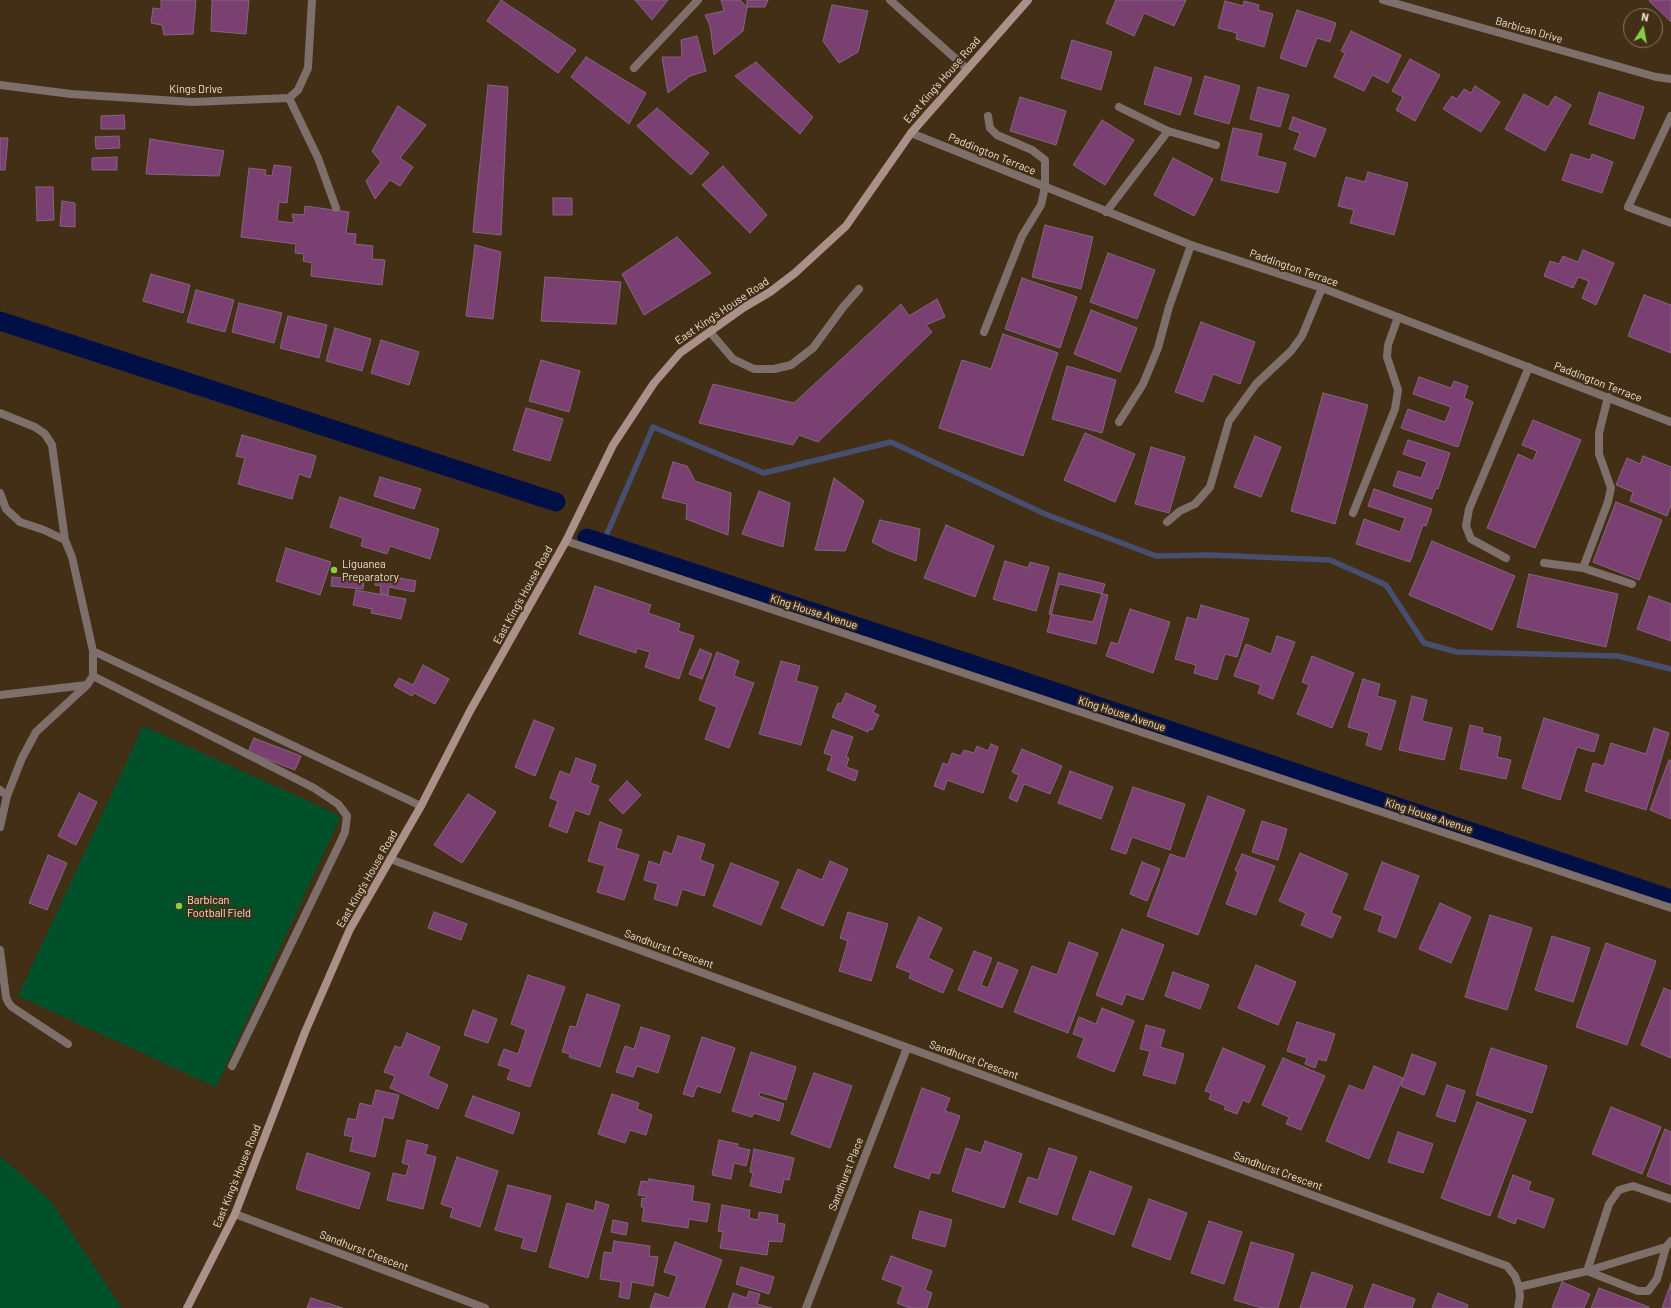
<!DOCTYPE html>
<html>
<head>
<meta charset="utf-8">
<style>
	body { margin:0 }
	#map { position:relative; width:1671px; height:1308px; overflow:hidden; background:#432f15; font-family:Barlow,sans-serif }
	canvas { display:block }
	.north { position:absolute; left:1623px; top:8px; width:40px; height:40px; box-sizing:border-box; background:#432f15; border:1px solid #877661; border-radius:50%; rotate:11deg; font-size:11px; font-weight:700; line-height:16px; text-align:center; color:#eee1d2 }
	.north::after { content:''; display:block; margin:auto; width:14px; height:18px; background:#87cf4a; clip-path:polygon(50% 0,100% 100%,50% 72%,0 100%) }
</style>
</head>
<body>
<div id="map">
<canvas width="1671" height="1308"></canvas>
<div class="north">N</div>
</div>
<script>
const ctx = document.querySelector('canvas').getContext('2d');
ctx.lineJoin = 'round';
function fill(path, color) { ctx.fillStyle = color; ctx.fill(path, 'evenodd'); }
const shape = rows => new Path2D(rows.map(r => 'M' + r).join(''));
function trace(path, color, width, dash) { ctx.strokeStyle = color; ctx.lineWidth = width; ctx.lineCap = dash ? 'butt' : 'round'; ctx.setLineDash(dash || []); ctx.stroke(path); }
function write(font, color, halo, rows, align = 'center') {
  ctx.font = font + ' Barlow,sans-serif'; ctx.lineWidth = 4; ctx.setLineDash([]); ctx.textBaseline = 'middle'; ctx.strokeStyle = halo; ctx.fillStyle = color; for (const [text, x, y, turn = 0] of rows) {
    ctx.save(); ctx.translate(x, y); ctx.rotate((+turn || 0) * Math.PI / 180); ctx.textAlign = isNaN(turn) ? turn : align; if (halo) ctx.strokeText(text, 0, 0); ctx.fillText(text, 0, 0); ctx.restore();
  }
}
const green = shape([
	[143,726,341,816,216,1087,18,996],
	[0,1156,50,1200,122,1308,0,1308]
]);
const stream = shape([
	[603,543,653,427,764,473,891,442,1045,514,1156,556,1210,555,1330,560,1386,585,1424,643,1457,652,1618,656,1671,669]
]);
const canal = shape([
	[0,321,556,502],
	[587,538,1011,677,1671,899]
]);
const building = shape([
	[161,0,196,0,193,34,164,35,162,25,151,23,153,8,161,9,161,0],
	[212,0,249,0,246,34,211,31,212,0],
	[501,0,576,50,558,73,487,21,501,0],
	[635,0,668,0,652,20,635,0],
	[721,0,740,0,747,7,743,31,714,55,710,26,705,15,724,11,721,0],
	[747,0,768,0,765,7,747,7,747,0],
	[1116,0,1186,0,1174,26,1144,13,1134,36,1106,23,1116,0],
	[1650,0,1671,0,1671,22,1649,1,1650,0],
	[1225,1,1243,6,1244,1,1259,5,1258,10,1273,14,1264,47,1236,39,1237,33,1218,28,1225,1],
	[832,5,868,11,858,52,839,63,823,41,832,5],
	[1297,10,1336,23,1330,42,1317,38,1306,67,1280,58,1297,10],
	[1351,31,1401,55,1388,83,1372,75,1364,91,1334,77,1345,53,1341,51,1351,31],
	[697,36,706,71,690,76,668,93,662,57,682,57,681,40,697,36],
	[1072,40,1112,52,1101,90,1061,78,1072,40],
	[586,57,646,93,629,124,571,77,586,57],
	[1410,59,1440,75,1415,121,1396,110,1403,97,1392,91,1410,59],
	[756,62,813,117,800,134,735,76,756,62],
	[1155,67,1192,78,1180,115,1144,104,1155,67],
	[1205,76,1240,86,1229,124,1194,114,1205,76],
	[488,85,508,87,501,235,473,232,488,85],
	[1475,86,1500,102,1481,132,1443,109,1452,96,1457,99,1464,89,1471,93,1475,86],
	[1258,87,1289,95,1280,127,1250,119,1258,87],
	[1599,92,1644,107,1634,139,1589,124,1599,92],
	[1524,94,1548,107,1555,96,1571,105,1545,151,1505,129,1524,94],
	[1020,97,1066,111,1056,145,1010,131,1020,97],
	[398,106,426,125,400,158,413,167,400,186,390,180,375,199,366,181,381,162,372,151,398,106],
	[657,108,709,153,691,175,637,126,657,108],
	[124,115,125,129,101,129,101,116,124,115],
	[1293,117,1326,129,1315,157,1294,149,1300,133,1289,129,1293,117],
	[1102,120,1134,140,1105,185,1073,165,1102,120],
	[1233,128,1262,134,1257,156,1286,163,1278,193,1221,180,1233,128],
	[119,136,120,148,96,149,95,137,119,136],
	[0,138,8,138,5,170,0,170,0,138],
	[150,139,224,151,219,176,146,174,150,139],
	[1571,154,1590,160,1592,154,1613,162,1602,193,1562,180,1571,154],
	[117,157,117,170,92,170,92,158,117,157],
	[1173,158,1213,179,1194,216,1154,195,1173,158],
	[274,165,291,167,287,203,279,202,277,221,294,223,292,214,304,215,305,206,349,212,346,233,356,234,355,244,373,246,372,259,385,260,382,285,311,276,312,263,303,261,304,254,295,253,296,244,241,237,249,168,266,170,265,175,272,176,274,165],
	[723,166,767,215,750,233,702,185,723,166],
	[1368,172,1408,183,1394,235,1350,223,1354,210,1338,206,1346,177,1365,182,1368,172],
	[36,187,53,187,54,220,37,221,36,187],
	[553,198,572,198,572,215,553,215,553,198],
	[62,201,75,203,75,227,60,226,62,201],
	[1045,225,1093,237,1081,289,1032,277,1045,225],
	[677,237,711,273,644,315,622,274,677,237],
	[475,245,501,252,493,319,466,316,475,245],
	[1583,250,1614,263,1596,305,1582,298,1589,281,1578,277,1573,288,1544,276,1550,261,1559,264,1563,256,1578,262,1583,250],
	[1108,253,1155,270,1137,319,1090,302,1108,253],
	[151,274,190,285,183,313,143,301,151,274],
	[545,277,621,282,616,324,541,321,545,277],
	[1022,278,1077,297,1060,348,1005,329,1022,278],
	[196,290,234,300,225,332,187,322,196,290],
	[1644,295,1671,305,1671,353,1628,336,1644,295],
	[937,299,945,317,926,325,932,332,818,442,799,435,793,445,699,423,713,384,794,403,901,304,909,316,937,299],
	[239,303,282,313,274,343,232,332,239,303],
	[1091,310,1137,328,1120,372,1074,354,1091,310],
	[288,316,327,325,319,358,280,348,288,316],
	[1201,322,1255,342,1240,384,1213,374,1203,402,1175,392,1201,322],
	[335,328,371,339,362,371,326,361,335,328],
	[1003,334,1058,353,1023,456,939,428,962,360,991,369,1003,334],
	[381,340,419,352,409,385,371,373,381,340],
	[541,360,580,371,569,412,529,401,541,360],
	[1067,366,1116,380,1102,433,1052,419,1067,366],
	[1419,377,1451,388,1454,381,1468,386,1464,398,1473,402,1458,447,1401,428,1408,409,1445,422,1451,407,1413,394,1419,377],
	[1323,393,1368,405,1335,524,1291,511,1323,393],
	[526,408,563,419,550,461,513,450,526,408],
	[1533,420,1581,440,1535,548,1487,528,1518,454,1533,461,1537,451,1522,445,1533,420],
	[1085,433,1135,454,1115,502,1064,480,1085,433],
	[242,435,316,456,310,478,299,474,292,499,238,484,245,458,236,456,242,435],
	[1255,436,1281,447,1261,497,1234,487,1255,436],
	[1408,440,1450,453,1438,489,1436,488,1432,499,1393,486,1398,471,1421,478,1427,462,1403,454,1408,440],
	[1151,447,1185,457,1169,513,1135,504,1151,447],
	[1643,456,1671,467,1671,505,1667,516,1630,501,1633,492,1616,485,1627,458,1640,464,1643,456],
	[673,462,687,466,695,481,731,493,728,535,686,519,687,504,662,498,673,462],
	[380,477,421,489,414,509,374,496,380,477],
	[834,478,864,501,845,551,815,550,834,478],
	[1374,489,1432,509,1426,526,1423,525,1410,562,1356,544,1364,519,1400,532,1405,518,1368,506,1374,489],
	[759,491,790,503,783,547,742,534,759,491],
	[340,497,439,529,430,559,390,546,387,554,361,546,363,538,330,527,340,497],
	[1616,502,1662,520,1639,580,1593,562,1616,502],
	[880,520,920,529,916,561,887,550,872,542,880,520],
	[946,525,994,546,975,597,924,578,946,525],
	[1432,541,1515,576,1492,630,1409,595,1432,541],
	[286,548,331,562,320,595,276,581,286,548],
	[1005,561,1028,568,1030,562,1049,567,1036,611,993,599,1005,561],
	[1059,573,1105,584,1093,622,1049,614,1059,573],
	[377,574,416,581,414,592,389,587,388,595,380,593,381,586,375,585,377,574],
	[1529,574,1618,594,1606,647,1517,627,1529,574],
	[332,577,364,580,363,589,331,586,332,577],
	[1059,584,1108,595,1096,644,1047,632,1059,584],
	[595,586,651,605,648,613,680,624,678,631,694,636,679,679,645,667,650,652,637,648,636,653,579,634,595,586],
	[356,590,406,599,401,619,371,613,372,609,353,605,356,590],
	[1649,596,1671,604,1671,641,1637,629,1649,596],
	[1201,605,1249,619,1237,657,1225,654,1217,680,1194,673,1196,665,1175,659,1187,617,1197,620,1201,605],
	[1130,609,1170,622,1153,673,1106,656,1111,642,1118,644,1130,609],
	[1277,636,1295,642,1273,699,1258,693,1261,685,1234,676,1246,644,1271,654,1277,636],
	[700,649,712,654,702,679,689,674,700,649],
	[717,652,739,661,734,676,754,683,729,748,705,739,717,707,699,700,717,652],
	[1312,656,1354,673,1332,728,1297,714,1309,685,1302,682,1312,656],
	[781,661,800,666,796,681,818,687,801,745,759,734,781,661],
	[423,665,449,679,435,704,414,693,412,696,394,686,399,678,413,685,423,665],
	[1363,679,1380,684,1377,696,1396,701,1381,750,1366,745,1369,733,1348,727,1363,679],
	[846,693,876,706,873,712,879,715,872,730,869,729,868,732,832,717,838,703,841,704,846,693],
	[1412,696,1427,700,1422,721,1452,728,1444,760,1399,750,1412,696],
	[1544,718,1599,735,1594,752,1577,747,1560,800,1522,788,1544,718],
	[534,720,554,728,535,776,515,767,534,720],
	[1470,725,1483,728,1482,733,1501,737,1497,757,1511,760,1506,779,1460,769,1470,725],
	[1654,728,1669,733,1646,810,1585,791,1593,763,1604,766,1611,743,1646,754,1654,728],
	[832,730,853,737,846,757,849,758,846,767,858,771,855,781,827,770,832,756,824,753,832,730],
	[254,738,301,756,295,770,248,752,254,738],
	[991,744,998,747,983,793,947,780,944,790,934,786,943,763,948,765,952,753,961,756,964,750,974,753,977,746,988,751,991,744],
	[1022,749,1062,766,1050,794,1024,784,1017,802,1009,798,1019,775,1012,772,1022,749],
	[576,758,596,765,590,783,599,786,589,815,575,810,567,833,549,826,558,801,550,798,560,771,570,775,576,758],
	[1669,760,1671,761,1671,819,1650,810,1669,760],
	[1070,771,1113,787,1101,819,1058,803,1070,771],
	[627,781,641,795,623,814,609,800,627,781],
	[1133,787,1185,804,1170,850,1132,837,1126,854,1111,849,1133,787],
	[79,793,97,802,76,845,58,836,79,793],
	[468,794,496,812,462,863,434,845,468,794],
	[1208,796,1245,810,1198,935,1147,916,1170,854,1185,859,1208,796],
	[1262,821,1287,829,1278,860,1252,852,1262,821],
	[600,822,622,830,616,848,639,855,624,900,597,892,605,866,588,861,600,822],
	[678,836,705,844,700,860,714,865,704,896,682,889,677,906,654,899,658,884,644,880,649,861,660,865,664,851,672,854,678,836],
	[1300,853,1348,874,1331,913,1341,917,1332,938,1301,925,1306,913,1279,901,1300,853],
	[1242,854,1275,866,1256,915,1226,904,1238,872,1235,870,1242,854],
	[48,855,67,863,47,910,29,903,48,855],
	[830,861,848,869,823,926,781,908,798,869,822,880,830,861],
	[1142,862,1160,869,1147,901,1130,894,1142,862],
	[1382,862,1419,876,1396,938,1378,931,1383,916,1364,909,1382,862],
	[731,863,779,882,761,925,713,906,731,863],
	[1440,903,1471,917,1451,963,1419,949,1440,903],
	[434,912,467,924,461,940,428,928,434,912],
	[848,912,888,924,871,981,839,971,848,941,840,938,848,912],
	[1490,915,1532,928,1507,1010,1465,997,1490,915],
	[919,917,942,928,928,958,953,970,943,993,909,978,911,973,896,967,919,917],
	[1122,929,1164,945,1143,1000,1126,994,1122,1005,1096,995,1122,929],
	[1552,936,1590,948,1573,1002,1535,990,1552,936],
	[1069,942,1098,953,1068,1033,1014,1012,1032,966,1057,975,1069,942],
	[1606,943,1656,961,1627,1045,1576,1027,1606,943],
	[974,951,992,958,981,985,988,988,998,962,1018,970,1002,1008,958,990,974,951],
	[1256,965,1296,982,1278,1025,1238,1008,1256,965],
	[1173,972,1209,985,1200,1009,1165,996,1173,972],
	[528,975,565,987,530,1087,507,1079,511,1069,498,1065,504,1049,518,1054,526,1030,511,1024,528,975],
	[1664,988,1671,991,1671,1058,1641,1045,1664,988],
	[587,994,620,1005,600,1067,569,1057,570,1054,562,1052,570,1026,576,1027,587,994],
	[1102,1008,1134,1021,1114,1072,1077,1057,1084,1038,1073,1034,1079,1017,1096,1024,1102,1008],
	[473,1010,497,1019,488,1043,464,1035,473,1010],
	[1297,1022,1335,1034,1326,1061,1318,1059,1315,1068,1305,1064,1307,1058,1287,1051,1297,1022],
	[1146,1025,1165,1030,1160,1047,1184,1054,1175,1084,1143,1075,1150,1051,1140,1049,1146,1025],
	[641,1027,670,1036,658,1073,637,1066,633,1077,616,1072,625,1046,634,1049,641,1027],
	[407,1033,440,1047,428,1076,448,1085,438,1109,390,1088,395,1076,384,1072,395,1046,401,1048,407,1033],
	[702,1037,735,1048,720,1093,697,1086,693,1097,683,1094,702,1037],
	[1223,1048,1265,1066,1249,1103,1243,1100,1237,1114,1224,1109,1226,1106,1209,1099,1211,1093,1205,1091,1223,1048],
	[1491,1048,1547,1066,1532,1113,1476,1095,1491,1048],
	[751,1052,796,1067,786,1100,760,1092,759,1096,784,1104,779,1121,754,1113,752,1117,732,1111,751,1052],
	[1412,1054,1436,1063,1424,1095,1401,1086,1412,1054],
	[1283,1058,1325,1076,1301,1130,1286,1124,1289,1117,1262,1105,1283,1058],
	[1374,1066,1403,1078,1369,1159,1326,1141,1349,1085,1364,1091,1374,1066],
	[814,1073,852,1086,830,1148,791,1134,814,1073],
	[1447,1085,1465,1091,1455,1122,1436,1116,1447,1085],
	[922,1088,950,1098,945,1111,960,1116,939,1174,931,1172,929,1179,894,1167,922,1088],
	[376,1090,399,1095,393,1119,384,1117,375,1157,350,1151,353,1137,344,1135,348,1118,356,1120,360,1103,372,1106,376,1090],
	[612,1094,639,1103,637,1109,652,1115,646,1135,630,1130,625,1143,598,1134,612,1094],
	[473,1096,520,1113,513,1134,465,1116,473,1096],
	[1477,1102,1526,1120,1490,1216,1441,1198,1477,1102],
	[1611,1107,1661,1127,1642,1174,1592,1154,1611,1107],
	[1665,1129,1671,1132,1671,1185,1647,1176,1665,1129],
	[1398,1132,1433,1144,1423,1173,1388,1162,1398,1132],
	[407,1140,428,1145,425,1154,436,1157,423,1209,387,1200,393,1173,406,1176,409,1165,402,1163,407,1140],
	[719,1140,738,1144,737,1147,750,1150,746,1166,734,1163,731,1179,712,1175,719,1140],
	[985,1141,1022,1154,1004,1208,952,1191,966,1148,981,1153,985,1141],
	[1049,1148,1077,1157,1057,1215,1019,1202,1028,1177,1038,1180,1049,1148],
	[754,1149,794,1158,789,1180,784,1179,781,1193,750,1186,753,1173,750,1172,754,1149],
	[307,1153,370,1173,359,1209,296,1189,307,1153],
	[457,1157,498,1171,480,1227,450,1217,453,1208,441,1204,457,1157],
	[1090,1171,1132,1187,1114,1235,1072,1219,1090,1171],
	[1513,1175,1531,1182,1528,1190,1554,1199,1544,1228,1517,1218,1515,1224,1498,1217,1513,1175],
	[649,1179,694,1186,692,1201,710,1204,707,1222,689,1219,688,1228,642,1221,644,1207,641,1207,642,1198,646,1199,646,1196,638,1195,641,1181,648,1182,649,1179],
	[508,1185,551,1196,536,1252,521,1248,524,1238,495,1230,508,1185],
	[1149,1199,1187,1213,1170,1260,1132,1246,1149,1199],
	[596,1201,609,1205,588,1278,549,1267,567,1203,594,1211,596,1201],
	[722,1205,750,1210,749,1218,758,1220,759,1212,778,1215,777,1223,785,1224,782,1242,769,1241,767,1255,720,1248,723,1232,718,1231,722,1205],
	[920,1211,952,1220,945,1247,912,1238,920,1211],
	[613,1220,628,1223,626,1235,611,1232,613,1220],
	[1209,1221,1242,1232,1224,1284,1191,1273,1209,1221],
	[614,1241,650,1246,649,1256,658,1257,653,1286,632,1282,629,1299,619,1297,621,1282,600,1279,604,1252,612,1253,614,1241],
	[675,1242,722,1260,704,1308,650,1308,655,1293,669,1298,677,1276,664,1272,675,1242],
	[1251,1242,1294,1254,1278,1308,1262,1308,1234,1300,1251,1242],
	[891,1256,932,1271,925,1290,932,1293,927,1308,910,1308,897,1303,903,1287,882,1279,891,1256],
	[741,1267,774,1277,769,1294,736,1284,741,1267],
	[1312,1272,1353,1286,1345,1308,1300,1308,1312,1272],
	[1562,1282,1590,1294,1584,1308,1552,1308,1562,1282],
	[1671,1283,1671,1308,1662,1308,1671,1283],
	[1373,1284,1415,1299,1412,1308,1364,1308,1373,1284],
	[1599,1288,1649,1307,1649,1308,1591,1308,1599,1288],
	[749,1291,760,1294,757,1304,772,1308,728,1308,733,1293,747,1298,749,1291],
	[1438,1293,1468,1305,1467,1308,1432,1308,1438,1293],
	[311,1298,343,1308,307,1308,311,1298]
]);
const lane = shape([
	[1119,107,1168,131,1216,145],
	[1628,207,1671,223],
	[1106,212,1168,131],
	[710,332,733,359,754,369,774,369,791,365,813,348,844,306,859,289],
	[984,332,1022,236,1041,205,1045,187,1045,160,1032,150,997,135,990,128,988,116],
	[0,413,35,427,45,434,52,445,65,540],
	[1119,422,1143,384,1158,348,1169,307,1191,245],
	[0,493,6,509,20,522,44,530,65,540,72,557,93,651,421,806],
	[1353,513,1395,409,1398,390,1387,357,1388,345,1398,317],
	[1167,522,1180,511,1195,504,1210,487,1229,421,1256,384,1291,351,1302,336,1322,288],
	[1506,558,1471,539,1466,526,1469,509,1529,367],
	[1544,563,1583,568,1632,584],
	[1583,568,1608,502,1611,488,1599,454,1599,433,1608,397],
	[93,676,314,788,338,804,347,816,345,832,339,845,232,1066],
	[0,695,87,685],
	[0,790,7,796],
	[0,827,7,796,22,758,36,732,87,685,93,676,93,651],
	[0,950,6,997,8,1002,12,1007,68,1044]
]);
const street = shape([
	[890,0,966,68],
	[1383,0,1656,77,1671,79],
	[634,68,698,0],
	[0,85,71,94,192,102,289,98,298,90,308,68,312,0],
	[289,98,318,158,336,208],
	[911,133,1191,245,1322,288,1671,422],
	[1628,207,1671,116],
	[566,541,1671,908],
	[390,859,1507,1266,1515,1276,1519,1287,1520,1297,1518,1308],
	[235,1214,485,1308],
	[1587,1271,1609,1204,1619,1190,1633,1186,1671,1199],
	[1587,1271,1638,1291,1648,1291,1657,1279,1666,1247],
	[1519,1287,1587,1271,1666,1247,1671,1241],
	[806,1308,907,1048]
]);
const secondary = shape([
	[187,1308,235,1214,305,1032,350,929,421,806,470,711,566,541,613,445,654,383,680,353,743,308,770,292,795,273,846,226,911,133,1028,0]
]);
const markers = [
	[334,570,4,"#87cf4a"],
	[179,906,4,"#87cf4a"]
];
const streetNames = [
	["Barbican Drive",1529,30,16],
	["East King's House Road",942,80,-49],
	["Kings Drive",196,89],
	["Paddington Terrace",992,154,22],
	["Paddington Terrace",1294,268,19],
	["East King's House Road",722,311,-34],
	["Paddington Terrace",1598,382,21],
	["East King's House Road",523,595,-61],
	["King House Avenue",814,612,18],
	["King House Avenue",1122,714,18],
	["King House Avenue",1429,816,18],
	["East King's House Road",367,879,-60],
	["Sandhurst Crescent",669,949,20],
	["Sandhurst Crescent",974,1060,20],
	["Sandhurst Crescent",1278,1171,20],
	["Sandhurst Place",846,1174,-69],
	["East King's House Road",237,1176,-68],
	["Sandhurst Crescent",364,1251,21]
];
const poiNames = [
	["Liguanea",342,564],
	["Preparatory",342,577],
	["Barbican",187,900],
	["Football Field",187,913]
];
fill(green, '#00502a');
trace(stream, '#474f70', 5.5);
trace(canal, '#001046', 19);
fill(building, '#7b4072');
trace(building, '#83667d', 1);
trace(lane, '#7f6f6a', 8);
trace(street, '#7f6f6a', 8);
trace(secondary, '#aa9088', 8);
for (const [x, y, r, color] of markers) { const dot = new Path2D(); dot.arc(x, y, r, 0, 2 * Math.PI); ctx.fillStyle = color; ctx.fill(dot); trace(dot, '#432f15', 1.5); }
write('11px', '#eee1d2', '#432f15', streetNames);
write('11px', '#eee1d2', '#432f15', poiNames, 'left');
</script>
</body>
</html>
